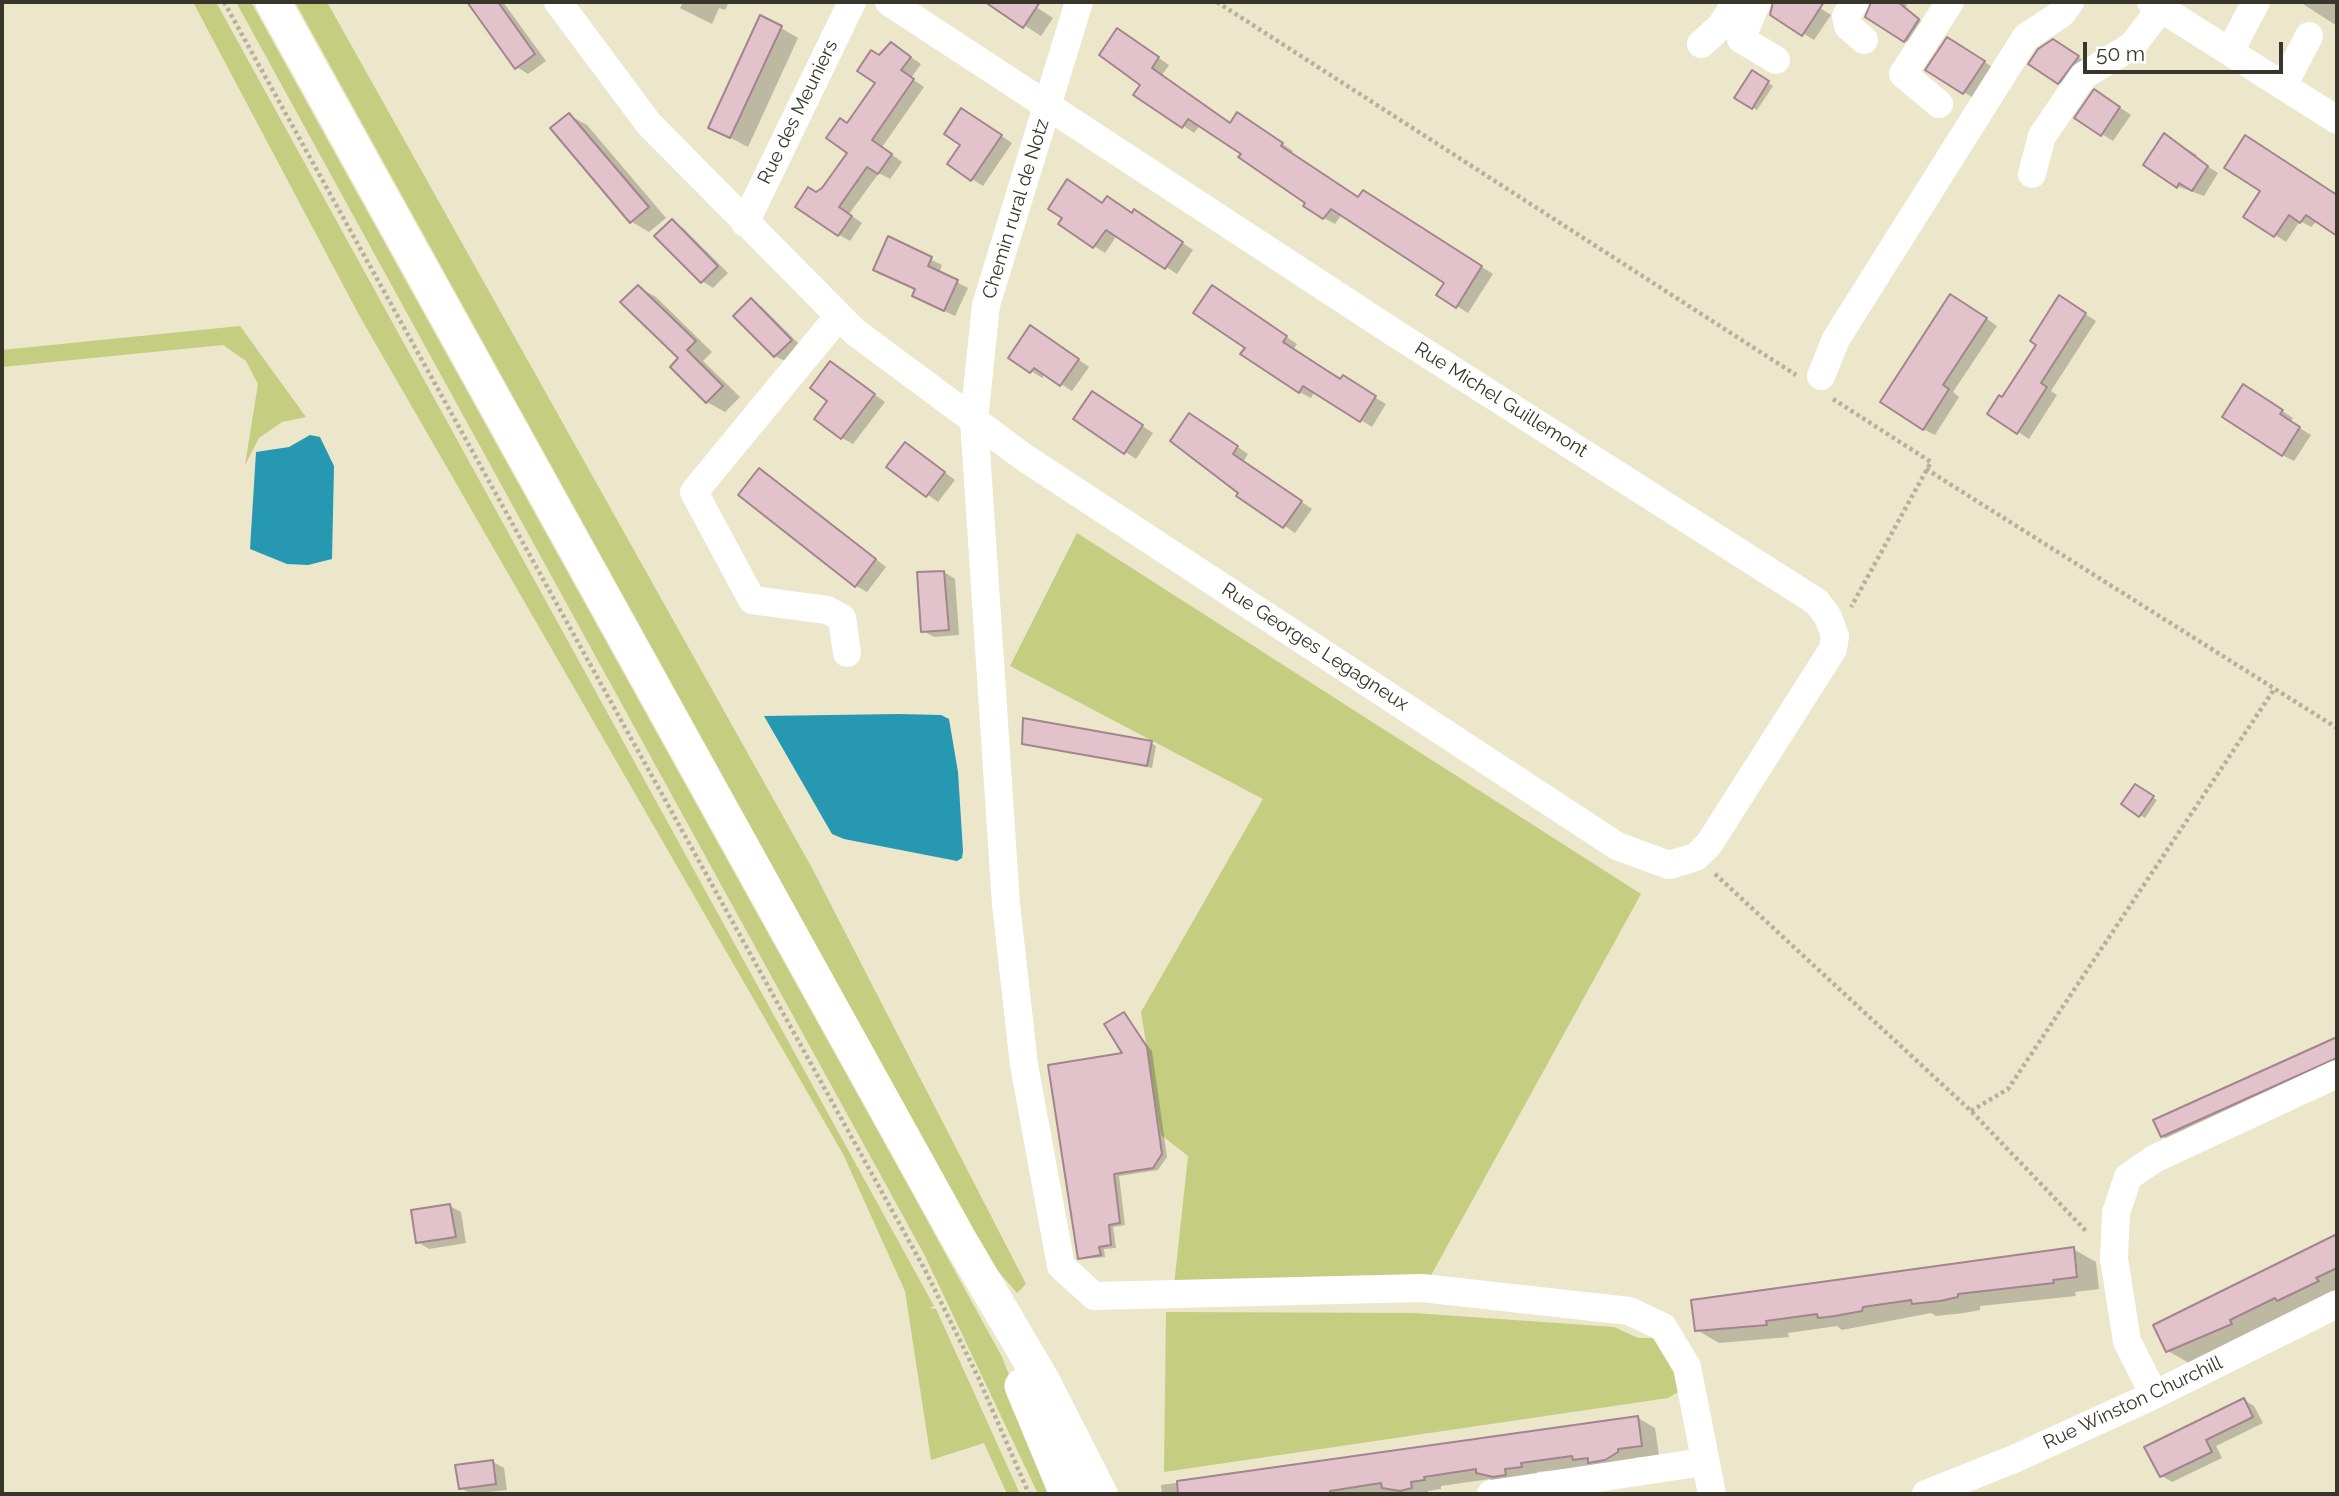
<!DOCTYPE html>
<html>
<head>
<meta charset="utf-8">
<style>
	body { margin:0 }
	#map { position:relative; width:2339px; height:1496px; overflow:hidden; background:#ece6ca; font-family:Raleway,sans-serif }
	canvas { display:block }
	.frame { position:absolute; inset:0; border:4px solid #38362b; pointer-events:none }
	.scale { position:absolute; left:2083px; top:42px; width:200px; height:32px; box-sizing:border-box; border:4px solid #38362b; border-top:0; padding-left:9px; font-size:21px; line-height:24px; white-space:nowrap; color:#38362b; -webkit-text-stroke:5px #fff; paint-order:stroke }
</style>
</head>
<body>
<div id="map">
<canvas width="2339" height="1496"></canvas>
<div class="frame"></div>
<div class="scale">50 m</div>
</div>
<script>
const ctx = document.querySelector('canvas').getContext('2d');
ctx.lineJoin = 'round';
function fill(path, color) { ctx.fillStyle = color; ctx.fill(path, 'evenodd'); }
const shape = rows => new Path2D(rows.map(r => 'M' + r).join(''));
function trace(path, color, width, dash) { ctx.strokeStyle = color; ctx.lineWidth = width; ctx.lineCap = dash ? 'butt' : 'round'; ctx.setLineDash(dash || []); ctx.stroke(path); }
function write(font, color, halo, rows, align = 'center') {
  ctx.font = font + ' Raleway,sans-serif'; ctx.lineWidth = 6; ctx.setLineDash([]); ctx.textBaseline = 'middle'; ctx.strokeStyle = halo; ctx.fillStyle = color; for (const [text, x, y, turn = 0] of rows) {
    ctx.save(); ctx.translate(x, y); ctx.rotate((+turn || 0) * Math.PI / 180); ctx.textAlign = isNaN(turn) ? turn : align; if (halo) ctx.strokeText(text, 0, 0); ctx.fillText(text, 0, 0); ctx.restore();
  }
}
const green = shape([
	[193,2,216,2,934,1306,929,1308,936,1309,1020,1494,1007,1494,984,1443,931,1460,905,1291,843,1154,359,315],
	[236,2,251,2,910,1189,1002,1357,1055,1494,1038,1494,924,1254],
	[295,2,327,2,812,868,1026,1284,1017,1293,993,1265],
	[240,326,306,417,282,422,259,438,245,465,258,384,246,361,223,345,2,367,2,350],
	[1077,533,1641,894,1429,1279,1174,1286,1188,1156,1161,1135,1141,1012,1263,799,1010,666],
	[1166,1312,1414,1313,1614,1327,1638,1338,1652,1338,1671,1354,1683,1389,1668,1398,1164,1472]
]);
const water = shape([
	[310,435,320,437,334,466,332,559,308,565,287,564,250,549,256,452,289,447],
	[898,714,941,715,949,719,958,772,963,851,962,858,957,861,844,839,832,834,764,716]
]);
const shadow = shape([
	[470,2,503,2,546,61,528,74,517,67],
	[683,2,729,2,725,10,719,8,712,24,680,8],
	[988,2,1035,2,1033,5,1053,18,1041,36],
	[1775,2,1811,2,1831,15,1814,40,1772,14],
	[1873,2,1907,3,1906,8,1929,27,1916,47,1905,41],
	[2304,2,2337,2,2337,26,2303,4],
	[781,28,798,38,748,147,710,127],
	[1128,37,1169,65,1162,75,1231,124,1249,121,1293,151,1291,154,1359,199,1374,199,1493,274,1468,313,1457,306,1446,282,1342,214,1335,224,1324,218,1243,153,1200,125,1194,133,1136,94,1142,85],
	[1948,39,1994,68,1975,99,1928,70],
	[2064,48,2089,64,2070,89,2059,82],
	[902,51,921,64,911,78,924,87,882,147,902,162,890,179,879,173,849,214,862,223,850,241,839,235,817,194,824,189,849,153,848,125,877,82,879,57],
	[1752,72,1773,86,1757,110,1736,97],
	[2106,98,2131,115,2113,141,2077,118],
	[569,115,587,125,666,218,649,232,632,222,553,129],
	[973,117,1012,143,983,186,972,179,962,145],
	[2164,135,2197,155,2195,158,2218,173,2204,196,2177,186],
	[2256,144,2337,196,2337,234,2317,221,2311,227,2300,221,2286,242,2246,216,2262,191],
	[1103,204,1146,218,1193,250,1177,274,1117,235,1105,253,1060,224],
	[672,221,683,228,728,273,713,288,702,281],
	[889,239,942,265,939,273,968,288,955,316,925,302],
	[638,287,656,297,712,352,703,361,740,397,725,412,707,402,672,367,680,358],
	[1223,294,1297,344,1293,350,1386,404,1372,427,1315,391,1311,398,1299,392,1247,347],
	[751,300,762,307,802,347,787,362,775,356,735,316],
	[1962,302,1997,326,1953,392,1959,397,1935,435,1923,429],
	[2070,304,2096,321,2051,391,2057,395,2029,439,2018,432],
	[1042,334,1089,367,1072,391,1045,374,1042,378,1031,371],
	[831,363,885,402,853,444,842,438,830,400],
	[2254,392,2293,418,2290,422,2311,435,2294,461,2282,455],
	[1103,400,1153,433,1136,459,1076,419],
	[1201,422,1248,454,1243,462,1312,509,1295,533,1239,495,1241,492],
	[906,444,955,480,938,502,888,467],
	[759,470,886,567,867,592,856,586],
	[944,572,955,579,959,635,934,637,923,631],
	[1024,743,1151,743,1156,746,1152,768],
	[2136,786,2157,800,2145,818,2140,815],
	[1124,1014,1152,1051,1167,1157,1158,1170,1119,1176,1125,1225,1113,1227,1116,1248,1104,1249,1105,1257,1083,1259,1078,1256,1125,1055],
	[2337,1039,2337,1061,2167,1139,2162,1136,2156,1121],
	[450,1206,461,1212,466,1243,429,1249,418,1242],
	[2337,1236,2337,1296,2191,1364,2168,1351,2155,1326],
	[2073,1249,2096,1262,2099,1289,2075,1292,2076,1296,1980,1306,1980,1310,1964,1313,1936,1316,1931,1313,1842,1330,1837,1326,1788,1333,1789,1337,1719,1343,1697,1330],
	[2244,1400,2254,1406,2263,1423,2216,1446,2222,1458,2172,1482,2162,1476],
	[1638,1418,1655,1428,1659,1455,1634,1458,1634,1462,1537,1472,1538,1476,1495,1482,1490,1479,1441,1486,1441,1489,1428,1491,1428,1494,1162,1494,1161,1485],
	[493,1462,504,1468,507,1490,472,1494,460,1488]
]);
const building = shape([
	[467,2,498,2,535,54,515,69,467,2],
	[985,2,1040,2,1023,28,985,2],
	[1773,2,1824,2,1802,36,1770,15,1773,2],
	[1871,2,1898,2,1919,19,1904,42,1865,17,1871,2],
	[760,15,782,26,730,138,708,128,760,15],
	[1117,28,1159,57,1152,68,1230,123,1237,112,1283,143,1281,146,1358,197,1363,190,1482,266,1456,308,1436,295,1444,283,1331,209,1323,219,1303,206,1305,203,1238,157,1241,154,1188,119,1182,128,1133,95,1140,85,1099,55,1117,28],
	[1947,37,1985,61,1963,94,1925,70,1947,37],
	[2053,39,2079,56,2058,84,2028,64,2038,49,2053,39],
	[891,42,911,57,901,70,914,79,872,140,892,154,878,174,867,167,839,207,852,216,838,236,795,207,808,187,816,192,822,188,847,153,826,138,840,118,847,123,875,83,857,71,871,50,879,55,891,42],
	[1752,70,1769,81,1752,109,1734,98,1752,70],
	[2094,89,2120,107,2101,136,2074,118,2094,89],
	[961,108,1002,135,971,181,947,164,960,145,944,134,961,108],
	[569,113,649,207,630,223,550,128,569,113],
	[2164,133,2208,166,2192,191,2179,183,2177,188,2143,165,2164,133],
	[2245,135,2337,195,2337,236,2306,215,2300,223,2289,215,2274,237,2243,217,2260,191,2224,168,2245,135],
	[1067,179,1102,203,1107,196,1132,213,1134,209,1183,242,1165,269,1106,230,1093,248,1058,224,1062,218,1048,209,1067,179],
	[672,219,718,266,701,283,654,236,672,219],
	[888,236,932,257,928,266,958,280,944,311,912,296,915,289,873,270,888,236],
	[638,285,696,341,687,350,723,386,706,403,670,367,678,358,620,302,638,285],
	[1212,285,1287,336,1283,342,1340,379,1343,375,1376,396,1360,422,1303,386,1299,393,1240,354,1245,348,1193,313,1212,285],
	[1950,294,1987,318,1943,385,1949,389,1923,430,1880,402,1950,294],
	[2059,295,2086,313,2041,383,2047,387,2017,434,1987,414,1999,395,2002,397,2036,345,2030,341,2059,295],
	[751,298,792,340,774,357,733,316,751,298],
	[1030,325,1079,359,1060,386,1034,368,1030,373,1008,358,1030,325],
	[830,361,875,394,841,439,814,419,827,401,810,388,830,361],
	[2243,384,2283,410,2280,414,2300,427,2282,456,2222,417,2243,384],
	[1092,391,1143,425,1124,454,1073,419,1092,391],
	[1189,413,1238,446,1233,454,1302,501,1283,528,1236,496,1238,493,1170,441,1189,413],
	[905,442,945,472,926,497,886,467,905,442],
	[759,468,876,559,855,587,738,495,759,468],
	[944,571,949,630,921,632,917,572,944,571],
	[1023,718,1152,741,1147,766,1022,744,1023,718],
	[2135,784,2154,796,2139,817,2121,804,2135,784],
	[1124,1012,1147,1047,1162,1154,1153,1168,1114,1174,1120,1223,1109,1225,1111,1245,1099,1247,1101,1255,1078,1259,1048,1065,1122,1053,1104,1024,1124,1012],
	[2337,1037,2337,1058,2161,1137,2153,1120,2337,1037],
	[450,1204,456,1237,416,1243,411,1210,450,1204],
	[2337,1234,2337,1268,2316,1278,2319,1281,2277,1301,2275,1298,2230,1320,2232,1324,2166,1352,2153,1325,2337,1234],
	[2074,1247,2077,1277,2053,1280,2054,1283,1958,1294,1958,1297,1940,1301,1912,1304,1911,1300,1863,1307,1862,1311,1835,1316,1818,1318,1817,1314,1766,1321,1767,1325,1695,1331,1691,1300,2074,1247],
	[2244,1398,2253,1417,2206,1440,2212,1452,2160,1477,2144,1447,2244,1398],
	[1638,1416,1642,1446,1618,1449,1618,1452,1605,1460,1588,1463,1588,1458,1573,1460,1572,1456,1521,1463,1522,1467,1505,1469,1506,1475,1493,1477,1476,1473,1476,1469,1424,1477,1425,1480,1411,1482,1412,1488,1400,1491,1382,1488,1381,1483,1330,1491,1330,1494,1178,1494,1177,1481,1638,1416],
	[493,1460,496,1484,459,1489,455,1465,493,1460]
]);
const path = shape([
	[224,2,925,1270,978,1377,1029,1494],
	[1217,2,1796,375],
	[1833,399,1931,462,1851,607],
	[1926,469,2337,728],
	[1715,874,1971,1111,2087,1232],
	[1971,1111,2008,1089,2275,688]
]);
const minor = shape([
	[558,2,649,124,855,332,1025,458,1617,846,1669,865,1696,857,1709,844,1833,649,1835,636,1828,617,1817,602,1393,332,889,2],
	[1079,2,986,305,974,420,1006,904,1024,1065,1061,1266,1094,1296,1422,1288,1629,1311,1663,1327,1687,1367,1712,1494],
	[1757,2,1741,39,1776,60],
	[1855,2,1846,16,1848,26,1864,40],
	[2151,2,2337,120],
	[1701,44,1721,26,1736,2],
	[2230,51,2256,2],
	[2283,86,2309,36],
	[1939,104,1903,74,1950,2],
	[2032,174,2042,136,2083,76,2132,46,2161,8],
	[745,223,852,2],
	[838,317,694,492,752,600,827,610,842,618,847,653],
	[1821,376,1836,339,2026,37,2061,14,2070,2],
	[2154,1395,2127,1341,2114,1259,2116,1213,2128,1177,2154,1159,2337,1074],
	[1491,1494,1703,1462],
	[1926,1494,2014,1459,2154,1395,2337,1304]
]);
const major = shape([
	[273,2,960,1241,1043,1382,1100,1494],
	[1022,1386,1067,1494]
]);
const streetNames = [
	["Rue des Meuniers",798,112,-64],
	["Chemin rural de Notz",1016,209,-73],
	["Rue Michel Guillemont",1501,400,32],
	["Rue Georges Legagneux",1315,647,33],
	["Rue Winston Churchill",2133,1403,-25]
];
fill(green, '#c5cd81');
fill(water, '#2698b1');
fill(shadow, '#0003');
fill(building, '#e2c2cb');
trace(building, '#a2858d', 2);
trace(path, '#b6b19a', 4.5, [3.5, 3.5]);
trace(minor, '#fff', 28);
trace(major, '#fff', 35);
write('19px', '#38362b', '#fff', streetNames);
</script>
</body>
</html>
